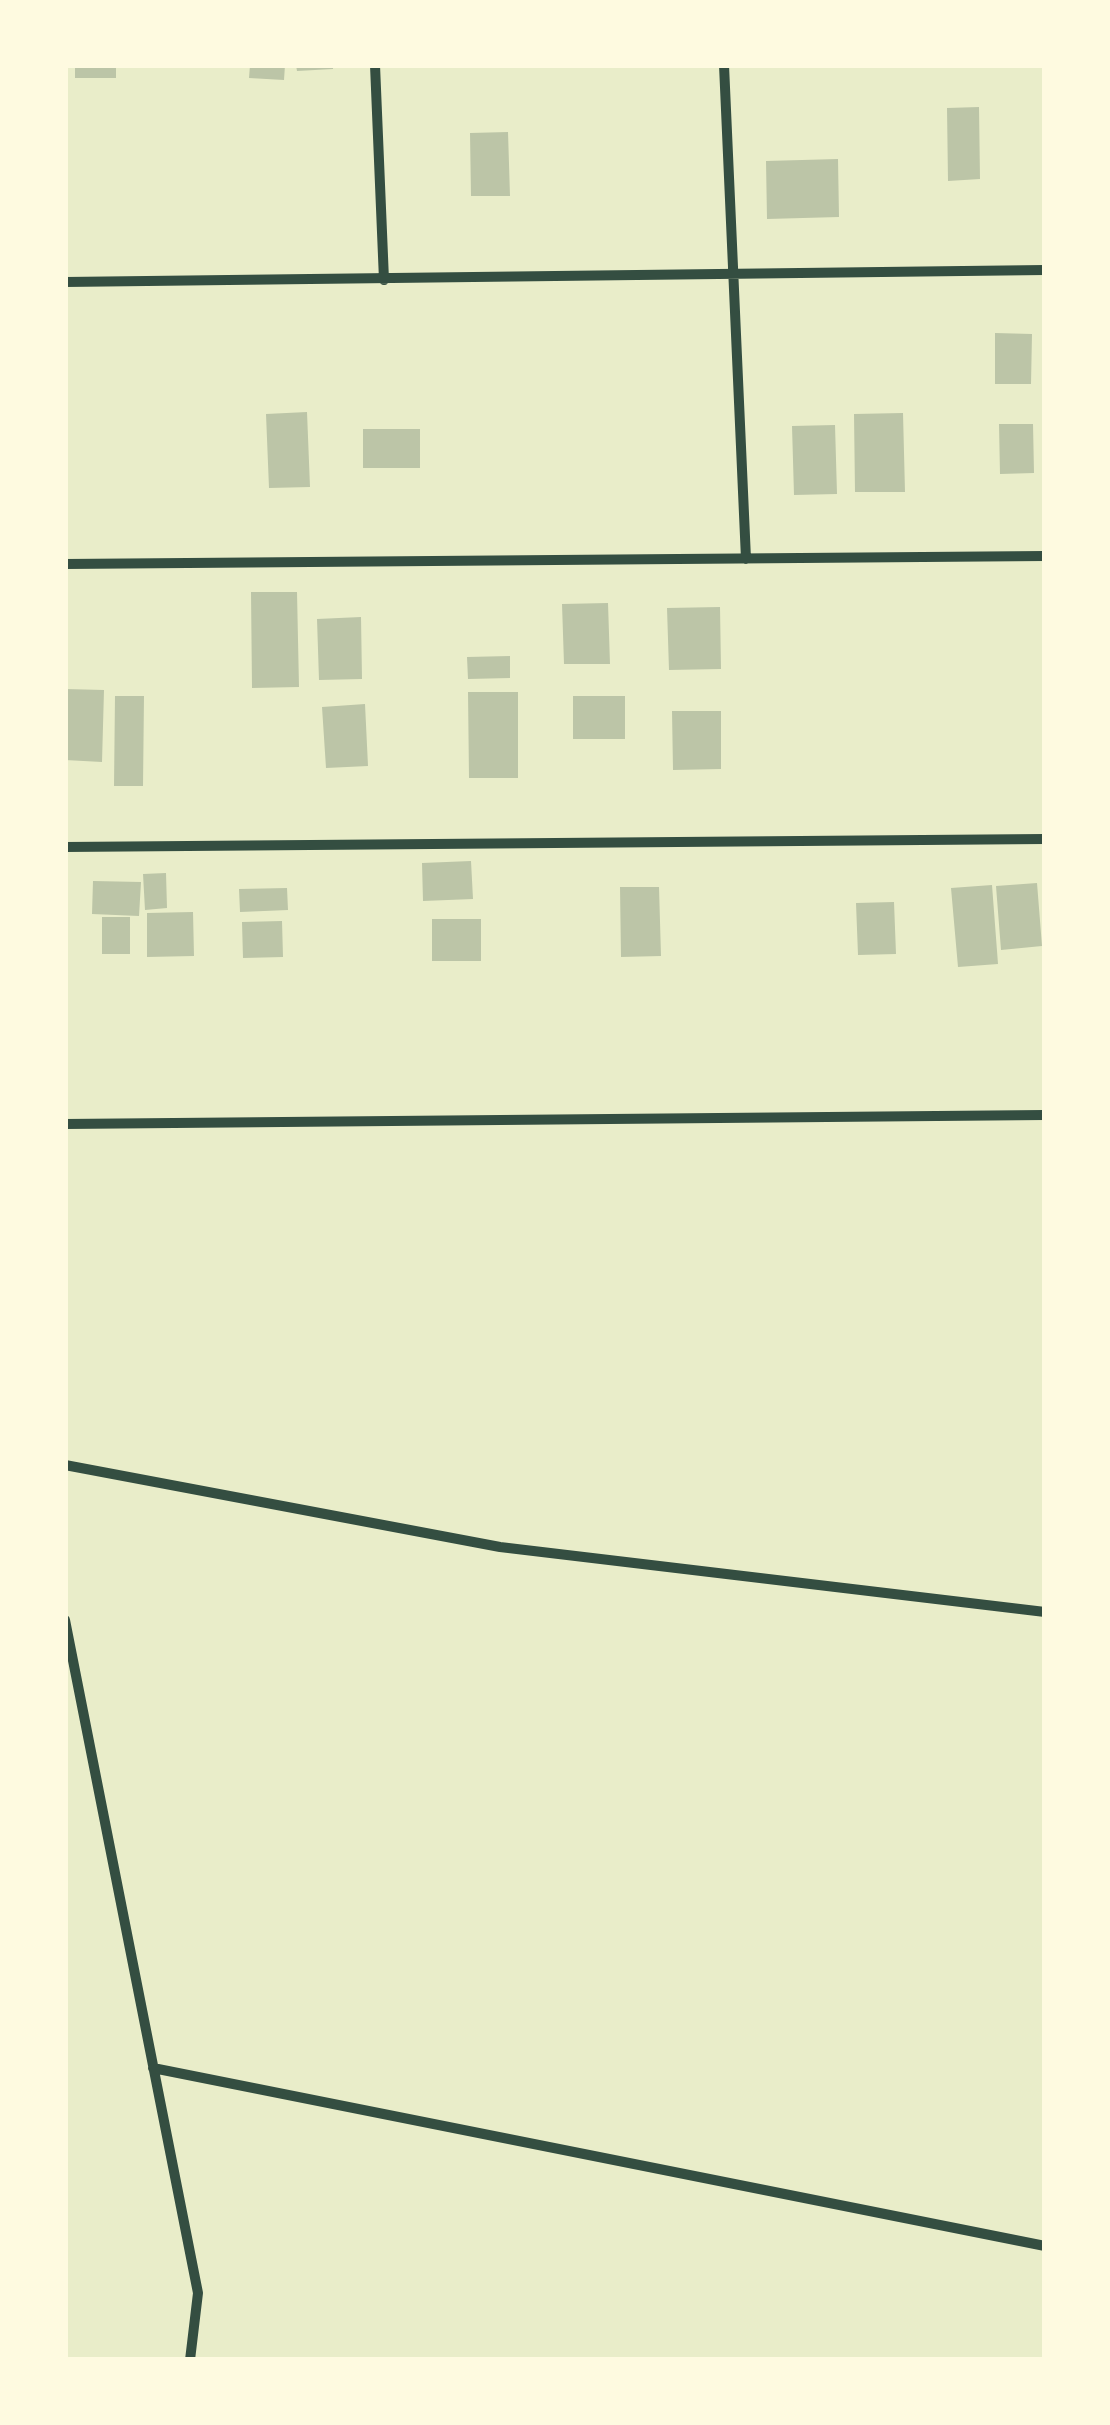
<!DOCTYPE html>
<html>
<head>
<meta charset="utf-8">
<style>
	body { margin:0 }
	#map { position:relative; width:1110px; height:2425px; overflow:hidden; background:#e9edc9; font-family:Raleway,sans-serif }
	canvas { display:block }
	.frame { position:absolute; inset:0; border:68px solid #fefae0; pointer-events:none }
</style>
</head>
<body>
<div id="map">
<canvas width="1110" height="2425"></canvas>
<div class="frame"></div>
</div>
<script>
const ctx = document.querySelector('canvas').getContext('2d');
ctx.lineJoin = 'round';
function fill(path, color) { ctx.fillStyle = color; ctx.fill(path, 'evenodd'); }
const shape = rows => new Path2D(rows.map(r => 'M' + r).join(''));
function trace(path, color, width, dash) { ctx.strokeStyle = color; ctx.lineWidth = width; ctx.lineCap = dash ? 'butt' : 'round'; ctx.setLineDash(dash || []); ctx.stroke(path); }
const building = shape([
	[75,65,116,65,116,78,75,78],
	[250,65,285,65,284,80,249,78],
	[296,65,333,65,333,69,297,71],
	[979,107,980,179,948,181,947,108],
	[508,132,510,196,471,196,470,133],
	[838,159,839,217,767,219,766,161],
	[995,333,1032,334,1031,384,995,384],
	[307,412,310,487,269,488,266,414],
	[903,413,905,492,855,492,854,414],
	[999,424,1033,424,1034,473,1000,474],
	[835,425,837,494,794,495,792,426],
	[363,429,420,429,420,468,363,468],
	[251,592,297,592,299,687,252,688],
	[608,603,610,664,564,664,562,604],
	[720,607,721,669,669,670,667,608],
	[361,617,362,679,319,680,317,619],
	[510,656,510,678,468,679,467,657],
	[65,689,104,690,102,762,65,760],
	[468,692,518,692,518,778,469,778],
	[115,696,144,696,143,786,114,786],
	[573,696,625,696,625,739,573,739],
	[365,704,368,766,326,768,322,707],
	[672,711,721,711,721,769,673,770],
	[471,861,473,899,423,901,422,863],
	[166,873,167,908,145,910,143,874],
	[93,881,141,882,139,916,92,914],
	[1037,883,1042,946,1001,950,996,886],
	[992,885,998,964,958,967,951,888],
	[620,887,659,887,661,956,621,957],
	[287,888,288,910,240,912,239,889],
	[894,902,896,954,858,955,856,903],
	[193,912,194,956,147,957,147,913],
	[102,917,130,917,130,954,102,954],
	[432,919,481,919,481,961,432,961],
	[282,921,283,957,243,958,242,922]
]);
const minor = shape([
	[375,65,384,280],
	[724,65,746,559],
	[65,282,1045,270],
	[65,564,1045,556],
	[65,847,1045,839],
	[65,1124,1045,1115],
	[65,1465,500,1547,1045,1612],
	[65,1620,198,2293,190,2360],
	[153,2068,1045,2246]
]);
fill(building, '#bcc5a7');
trace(minor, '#344e41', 10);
</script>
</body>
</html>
